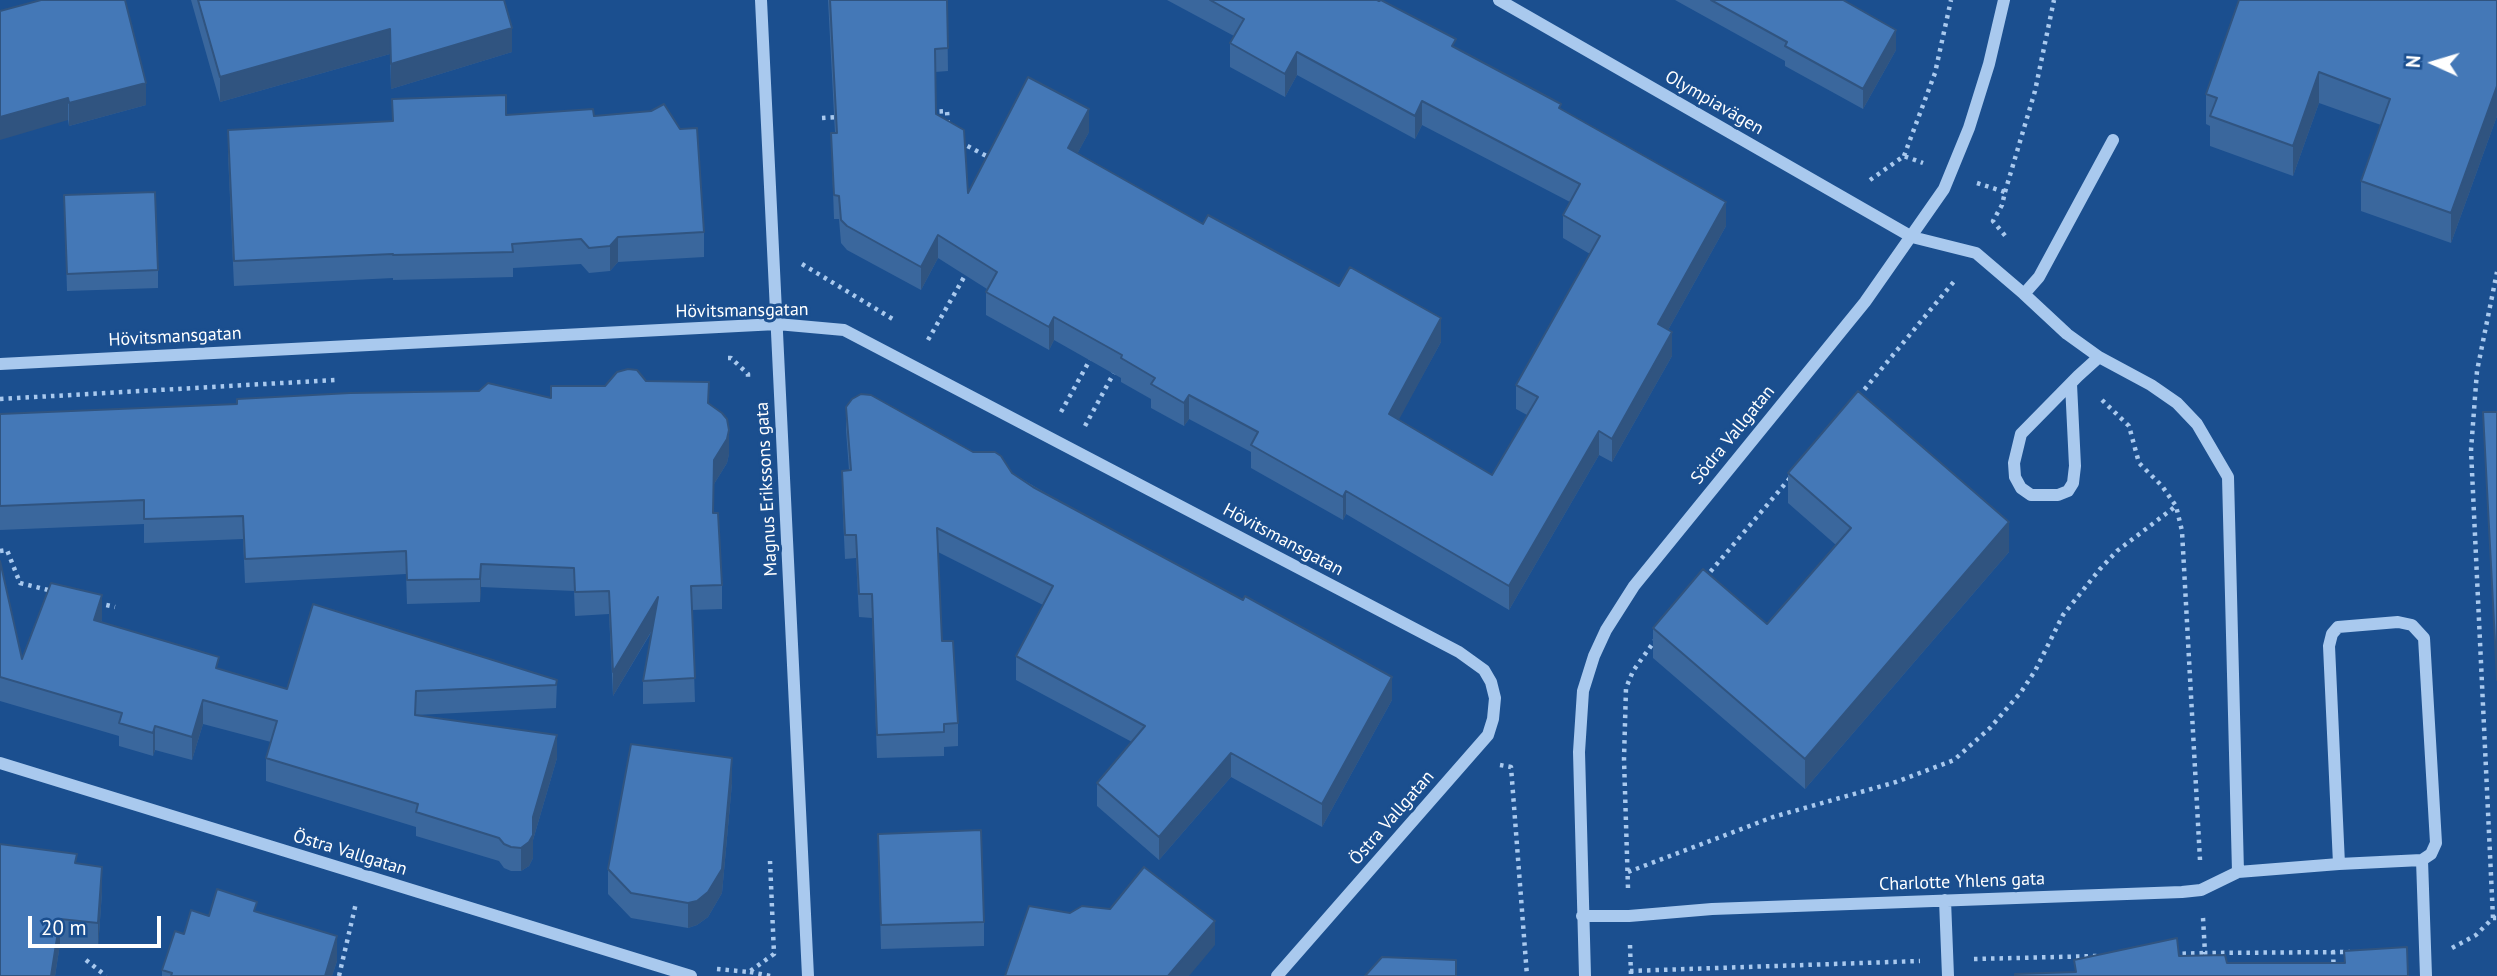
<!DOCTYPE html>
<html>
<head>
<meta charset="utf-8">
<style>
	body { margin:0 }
	#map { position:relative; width:2497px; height:976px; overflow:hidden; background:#1b4f8f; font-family:"PT Sans",sans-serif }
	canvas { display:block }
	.north { position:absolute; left:2399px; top:28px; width:70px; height:70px; -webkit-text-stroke:5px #1b4f8f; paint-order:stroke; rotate:274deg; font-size:19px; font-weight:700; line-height:28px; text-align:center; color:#fff }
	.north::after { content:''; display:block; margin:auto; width:24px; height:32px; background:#fff; clip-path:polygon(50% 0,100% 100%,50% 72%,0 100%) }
	.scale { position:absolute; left:28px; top:916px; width:133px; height:32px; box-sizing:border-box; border:4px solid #fff; border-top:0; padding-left:9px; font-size:21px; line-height:24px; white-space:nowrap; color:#fff; -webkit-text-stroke:5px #1b4f8f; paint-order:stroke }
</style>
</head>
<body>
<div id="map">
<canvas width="2497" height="976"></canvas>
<div class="north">N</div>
<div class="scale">20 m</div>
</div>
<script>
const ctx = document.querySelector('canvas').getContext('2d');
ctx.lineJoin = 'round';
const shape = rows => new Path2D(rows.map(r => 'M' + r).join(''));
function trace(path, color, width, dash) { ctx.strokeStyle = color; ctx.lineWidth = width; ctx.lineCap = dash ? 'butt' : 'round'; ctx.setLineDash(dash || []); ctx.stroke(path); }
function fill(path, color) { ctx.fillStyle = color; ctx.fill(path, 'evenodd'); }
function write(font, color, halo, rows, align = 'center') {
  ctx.font = font + ' "PT Sans",sans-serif'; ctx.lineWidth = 6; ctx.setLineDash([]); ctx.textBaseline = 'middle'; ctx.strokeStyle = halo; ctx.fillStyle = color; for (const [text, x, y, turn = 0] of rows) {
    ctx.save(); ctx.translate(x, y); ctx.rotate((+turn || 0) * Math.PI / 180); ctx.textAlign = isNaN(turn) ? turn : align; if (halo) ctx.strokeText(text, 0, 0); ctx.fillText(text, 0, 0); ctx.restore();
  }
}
const path = shape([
	[931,112,947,111,948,125],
	[822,118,838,117],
	[960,142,992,159],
	[1904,156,1935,73,1951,0],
	[1870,180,1904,156,1923,163],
	[1977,183,2005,192,2002,205,1993,221,2007,238],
	[2005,192,2035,91,2054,0],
	[802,264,896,321],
	[928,340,967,272],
	[728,358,731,358,748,374,748,377],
	[1859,396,1956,279],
	[0,399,335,380],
	[2102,400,2129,426,2139,463,2162,486,2176,506,2182,531,2200,860],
	[1061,412,1092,356],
	[1085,426,1116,369],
	[0,551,7,550,20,583,52,591],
	[1705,578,1790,478],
	[98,603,115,607],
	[1500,765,1511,767,1527,976],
	[1628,872,1773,817,1896,782,1954,760,1990,728,2021,692,2035,671,2063,615,2100,569,2117,551,2176,506],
	[1628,888,1624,759,1626,688,1633,671,1656,639],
	[2203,918,2205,953,2350,952],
	[2493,918,2471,450,2477,371,2497,272],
	[1630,945,1631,976],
	[2452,948,2476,935,2493,918,2497,918],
	[2333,951,2334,976],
	[2174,954,2205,953],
	[1974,959,2098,956],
	[86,960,106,976],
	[717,969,749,972,774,954,770,861],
	[1630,971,1920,961],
	[750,972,771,976],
	[339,976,356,903]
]);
const minor = shape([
	[761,0,808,976],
	[1499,0,1912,237,1976,253,2024,294,2039,277,2113,140],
	[2024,294,2067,334,2099,357,2151,385,2177,403,2197,424,2228,477,2238,872],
	[0,364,777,324,844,330,1459,652,1484,670,1491,682,1495,698,1493,719,1488,735,1277,976],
	[2071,384,2075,466,2073,483,2068,491,2058,495,2031,495,2021,488,2015,477,2014,463,2021,434,2078,376,2099,357],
	[0,763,691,976],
	[2422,860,2426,976],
	[1945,900,1948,976],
	[1582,916,1629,916,1712,909,2182,892,2201,890,2238,872,2339,864,2422,860,2431,854,2436,843,2424,638,2412,625,2398,622,2338,627,2332,634,2329,646,2339,864],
	[1585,976,1579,752,1583,691,1594,656,1606,630,1634,586,1865,302,1944,189,1969,128,1989,64,2004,0]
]);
const wall = shape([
	[191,0,504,0,512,52,391,89,390,54,220,102],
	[828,0,947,0,948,71,935,72,936,114,968,193,1089,132,1077,154,1203,224,1441,342,1398,420,1492,475,1527,415,1516,409,1516,385,1590,254,1563,238,1563,215,1570,202,1422,125,1415,139,1297,75,1285,97,1230,67,1230,43,1234,36,1167,0,1377,0,1456,48,1561,109,1726,226,1668,330,1672,356,1612,462,1599,455,1509,610,1346,514,1343,520,1251,468,1251,452,1189,419,1184,426,1151,408,1151,399,1121,382,1121,378,1054,340,1049,350,986,315,986,292,987,289,938,258,921,290,847,250,841,243,839,219,834,219,831,133,835,133],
	[1675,0,1843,0,1896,50,1863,109,1785,66,1785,61],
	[2497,0,2497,116,2451,243,2361,211,2361,181,2381,125,2319,103,2293,176,2210,146,2210,126,2206,124,2206,94],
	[0,11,146,105,69,126,68,120],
	[392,99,506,115,594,116,704,232,704,257,618,262,610,271,589,273,581,264,513,268,513,277,393,280,393,278,234,286,228,154,228,130,392,121],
	[64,195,158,270,158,288,67,291],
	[646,381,709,404,729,454,727,463,714,484,713,513,722,585,722,609,692,610,695,702,643,704,643,681,652,631,613,696,609,614,575,616,574,591,481,587,480,602,407,604,406,574,245,583,243,539,144,543,144,524,0,530,0,414,551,398,605,386],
	[846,407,1012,473,1392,700,1322,827,1231,777,1159,860,1097,806,1097,783,1132,742,1016,680,1016,656,1043,605,938,552,942,641,958,723,958,746,944,747,944,756,877,758,872,618,859,617,856,558,845,559,842,494,842,471,849,470,846,430],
	[1788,473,2009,552,1805,789,1653,658,1653,628,1767,624,1836,545,1788,503],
	[0,561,22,659,102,619,101,622,219,669,287,689,557,680,556,708,416,715,557,758,533,840,533,858,529,866,521,871,511,871,504,868,499,861,416,836,416,827,266,781,266,758,271,742,203,724,192,760,155,750,153,756,119,746,119,736,0,701],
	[732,783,722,893,708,917,697,925,688,928,631,918,608,894,608,869],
	[878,834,984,922,984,946,881,949],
	[77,864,102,892,98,948,60,944,55,976,0,976],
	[257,912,337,961,332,976,162,976,162,970,184,934,209,916]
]);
const shadedWall = shape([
	[512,28,512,52,391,89,391,64],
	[390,29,390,54,220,102,220,77],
	[1896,30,1896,50,1863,109,1863,89],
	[1297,52,1297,75,1285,97,1285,74],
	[2319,72,2319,103,2293,176,2293,146],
	[146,83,146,105,69,126,69,103],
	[2497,86,2497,116,2451,243,2451,213],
	[68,98,68,120,0,140,0,117],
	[1422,101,1422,125,1415,139,1415,116],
	[1089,109,1089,132,1068,171,1068,148],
	[1726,202,1726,226,1658,348,1658,324],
	[938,235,938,258,921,290,921,267],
	[618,237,618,262,610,271,610,246],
	[1054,317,1054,340,1049,350,1049,327],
	[1441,318,1441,342,1389,438,1389,414],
	[1672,332,1672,356,1612,462,1612,439],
	[1189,395,1189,419,1184,426,1184,403],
	[729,430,729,454,727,463,714,484,714,460],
	[1599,431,1599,455,1509,610,1509,586],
	[1346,491,1346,514,1343,520,1343,497],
	[2009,522,2009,552,1805,789,1805,759],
	[481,564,481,587,480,602,480,579],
	[102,595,102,619,94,644,94,620],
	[658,597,658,620,613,696,613,672],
	[1392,677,1392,700,1322,827,1322,804],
	[203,700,203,724,192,760,192,737],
	[155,726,155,750,153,756,153,733],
	[557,735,557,758,533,840,533,858,529,866,521,871,521,848,533,817],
	[1231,753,1231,777,1159,860,1159,837],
	[732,758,732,783,722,893,708,917,697,925,688,928,688,903],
	[102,867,102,892,98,948,98,923],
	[60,919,60,944,55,976,51,976],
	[1215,921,1215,945,1189,976,1168,976],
	[337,936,337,961,332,976,325,976]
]);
const building = shape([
	[41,0,125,0,146,83,69,103,68,98,0,117,0,11,41,0],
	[198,0,504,0,512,28,391,64,390,29,220,77,198,0],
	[830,0,947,0,948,48,935,49,936,114,964,130,968,193,1028,77,1089,109,1068,148,1203,224,1208,215,1339,286,1350,267,1441,318,1389,414,1492,475,1538,397,1516,385,1600,236,1563,215,1580,184,1422,101,1415,116,1297,52,1285,74,1230,43,1244,19,1210,0,1377,0,1379,1,1381,0,1456,39,1452,46,1561,104,1559,108,1726,202,1658,324,1672,332,1612,439,1599,431,1509,586,1346,491,1343,497,1251,445,1258,432,1189,395,1184,403,1151,384,1155,378,1121,358,1122,355,1054,317,1049,327,986,292,997,272,938,235,921,267,847,226,841,220,839,196,834,195,831,133,837,133,830,0],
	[1711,0,1843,0,1896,30,1863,89,1785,46,1787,42,1711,0],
	[2239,0,2497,0,2497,86,2451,213,2361,181,2390,99,2319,72,2293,146,2210,116,2217,98,2206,94,2239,0],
	[506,95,506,115,593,109,594,116,651,111,664,104,680,129,697,128,704,232,618,237,610,246,589,248,581,239,512,244,513,252,393,255,393,254,234,261,228,130,393,121,392,99,506,95],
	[155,192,158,270,67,274,64,195,155,192],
	[628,369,637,370,646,381,709,382,708,403,722,413,727,419,729,430,727,439,714,460,713,513,718,513,722,585,691,586,695,678,643,681,658,597,613,672,609,591,575,592,574,568,481,564,480,579,407,580,406,551,245,559,243,516,144,519,144,500,0,506,0,414,237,404,237,399,350,393,479,391,488,383,551,398,551,386,605,386,617,372,628,369],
	[1858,391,2009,522,1805,759,1653,628,1703,569,1767,624,1851,528,1788,473,1858,391],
	[861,394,871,395,973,452,995,452,1001,456,1012,473,1033,487,1243,600,1245,596,1392,677,1322,804,1231,753,1159,837,1097,783,1145,726,1016,656,1053,586,937,528,942,641,953,641,958,723,944,724,944,732,877,735,872,594,859,594,856,535,845,535,842,471,851,470,846,407,852,399,861,394],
	[2483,412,2497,412,2497,680,2483,412],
	[0,561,22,659,51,583,102,595,94,620,219,657,216,668,287,689,313,604,557,680,556,685,416,691,415,715,557,735,533,817,533,835,529,842,521,848,511,847,504,844,499,838,416,812,418,804,266,758,277,721,203,700,192,737,155,726,153,733,119,723,122,713,0,677,0,561],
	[631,744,732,758,722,869,708,892,697,901,688,903,631,893,608,869,631,744],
	[981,830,984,922,881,925,878,834,981,830],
	[0,844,77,854,75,863,102,867,98,923,60,919,51,976,0,976,0,844],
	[1144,867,1215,921,1168,976,1005,976,1029,906,1070,913,1082,906,1110,909,1144,867],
	[217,889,257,902,254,911,337,936,325,976,171,976,172,973,162,970,175,931,184,934,191,910,209,916,217,889],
	[2177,938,2179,956,2225,955,2227,963,2345,963,2344,951,2407,947,2408,976,2015,976,2015,974,2076,972,2074,960,2177,938],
	[1382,957,1456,960,1456,976,1365,976,1382,957]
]);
const streetNames = [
	["Olympiavägen",1714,103,30],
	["Hövitsmansgatan",742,311,-1],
	["Hövitsmansgatan",175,337,-3],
	["Södra Vallgatan",1733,435,-51],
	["Magnus Erikssons gata",767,489,-93],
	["Hövitsmansgatan",1283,540,28],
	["Östra Vallgatan",1392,818,-49],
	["Östra Vallgatan",350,853,17],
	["Charlotte Yhlens gata",1962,882,-2]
];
trace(path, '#a9c9ee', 4.5, [3.5, 5]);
trace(minor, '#a9c9ee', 12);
fill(wall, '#3a679d');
fill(shadedWall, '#305480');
fill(building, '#4478b7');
trace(building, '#305480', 2);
write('18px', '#fff', '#1b4f8f', streetNames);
</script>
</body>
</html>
